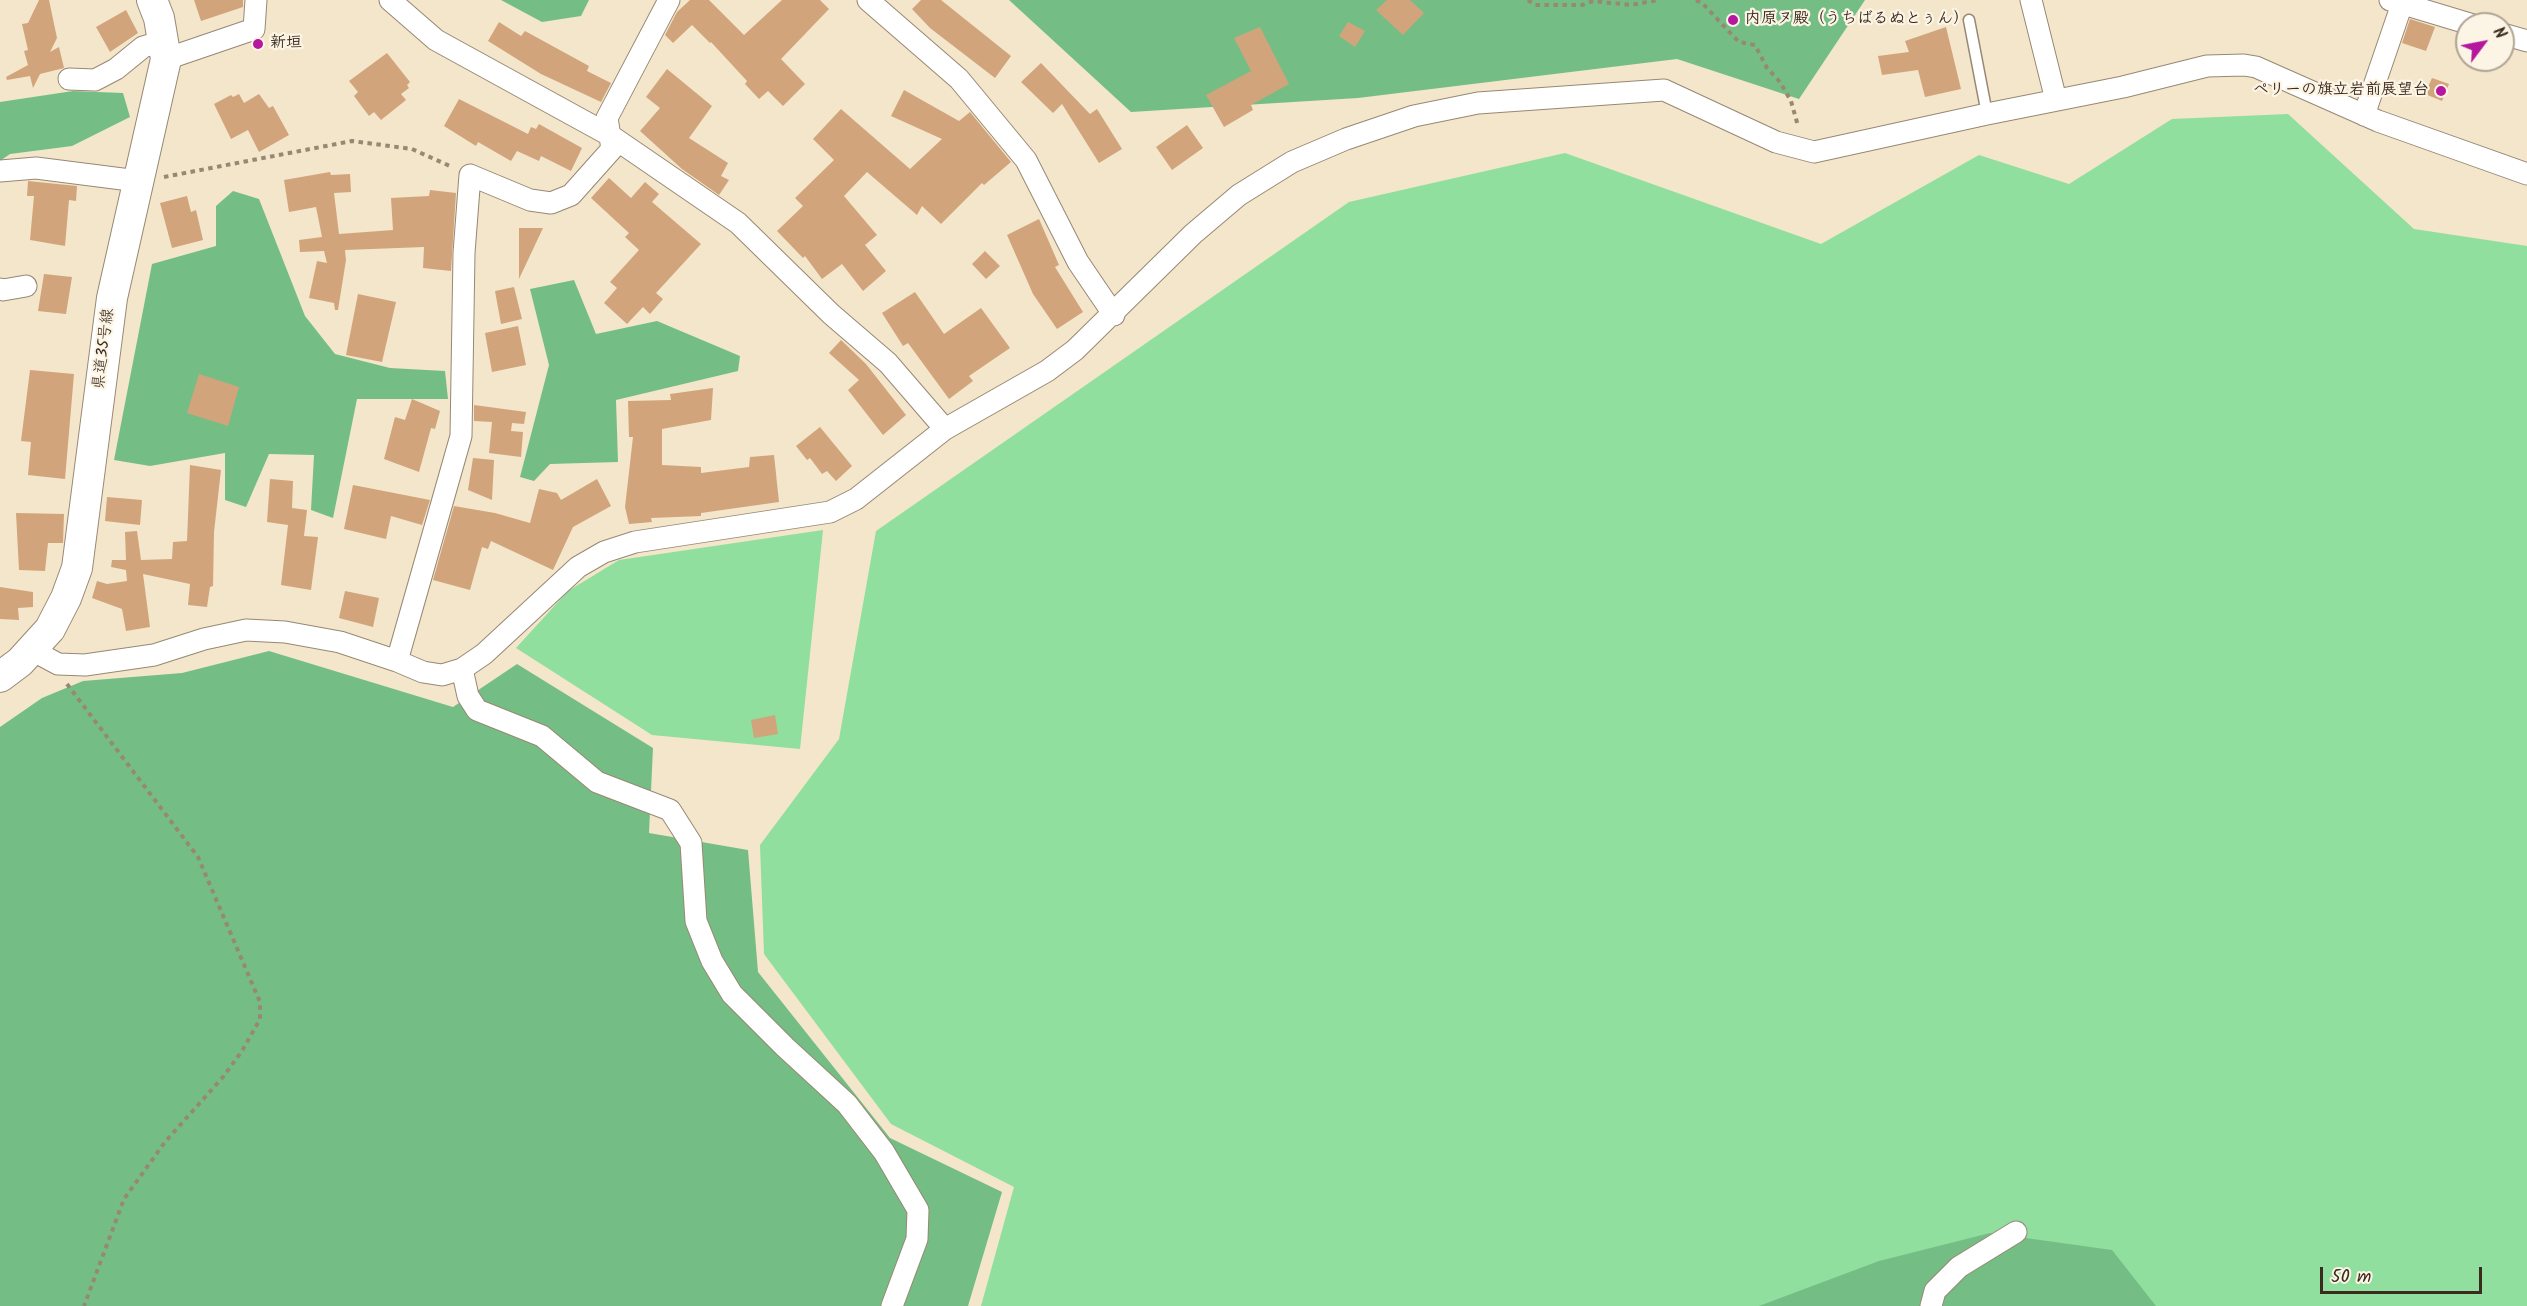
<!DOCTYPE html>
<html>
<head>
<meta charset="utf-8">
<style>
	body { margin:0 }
	#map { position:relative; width:2527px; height:1306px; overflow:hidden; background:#f3e6ca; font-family:Kalam,sans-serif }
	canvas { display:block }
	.north { position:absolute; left:2455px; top:12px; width:60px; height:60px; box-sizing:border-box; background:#fcf5e5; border:2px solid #afa495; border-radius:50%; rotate:58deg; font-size:16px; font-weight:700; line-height:24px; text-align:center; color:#3b2a1e }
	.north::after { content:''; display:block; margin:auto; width:21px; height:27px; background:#b5179e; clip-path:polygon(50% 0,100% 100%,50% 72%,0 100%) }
	.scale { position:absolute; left:2320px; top:1267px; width:162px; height:27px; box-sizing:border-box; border:3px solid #3b2a1e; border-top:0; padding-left:8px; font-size:18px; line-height:21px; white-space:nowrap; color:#3b2a1e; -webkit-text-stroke:4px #fcf5e5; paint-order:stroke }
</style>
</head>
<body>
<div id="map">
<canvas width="2527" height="1306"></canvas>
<div class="north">N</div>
<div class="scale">50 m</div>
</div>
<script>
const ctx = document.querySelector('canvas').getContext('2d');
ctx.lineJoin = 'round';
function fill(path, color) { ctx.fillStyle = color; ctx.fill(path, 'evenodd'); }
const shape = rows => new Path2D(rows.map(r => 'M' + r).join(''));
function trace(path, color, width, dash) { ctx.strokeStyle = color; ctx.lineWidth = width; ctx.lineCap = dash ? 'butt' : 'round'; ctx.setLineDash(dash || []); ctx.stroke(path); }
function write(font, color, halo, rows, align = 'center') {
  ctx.font = font + ' Kalam,"Klee One",sans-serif'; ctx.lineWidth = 4.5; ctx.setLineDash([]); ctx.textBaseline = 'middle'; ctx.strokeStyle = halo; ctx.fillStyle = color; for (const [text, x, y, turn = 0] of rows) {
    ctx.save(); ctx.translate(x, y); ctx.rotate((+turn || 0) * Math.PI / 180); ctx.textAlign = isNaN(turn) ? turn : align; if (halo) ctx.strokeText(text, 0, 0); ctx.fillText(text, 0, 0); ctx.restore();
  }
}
const green = shape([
	[2288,114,2414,229,2527,246,2527,1306,981,1306,1014,1187,891,1124,764,954,760,845,839,739,876,531,1349,202,1565,153,1821,244,1979,155,2069,184,2172,119],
	[823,530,800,749,652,735,516,648,568,591,619,560]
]);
const forest = shape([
	[501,0,589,0,581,16,542,22],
	[1009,0,1865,0,1799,99,1677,59,1358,98,1131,112],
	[73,91,123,93,130,117,72,146,10,154,0,161,0,102],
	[233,191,259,199,305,316,335,354,390,368,445,371,448,399,357,399,333,518,311,510,314,455,269,454,246,507,225,500,225,453,150,466,114,460,152,264,216,246,216,206],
	[574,280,596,334,657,321,740,356,738,371,616,400,618,462,550,464,534,481,520,477,549,365,530,289],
	[269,651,453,707,517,664,653,748,649,833,748,850,758,972,890,1138,1002,1192,968,1306,0,1306,0,727,42,698,83,681,182,673],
	[1990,1233,2112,1250,2156,1306,1759,1306,1879,1261]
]);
const building = shape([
	[39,0,49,0,57,38,50,52,59,47,64,68,40,74,33,88,30,76,7,80,6,77,28,65,24,51,28,50,22,24,28,23],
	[194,0,243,0,243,7,201,21],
	[690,0,709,0,744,35,782,0,820,0,829,9,781,59,805,84,783,106,768,91,759,99,745,84,747,81,711,42,710,43,692,25,673,43,665,35,677,12],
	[921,0,941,0,1011,56,995,78,930,28,912,9],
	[1387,0,1410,0,1424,13,1403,35,1376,10],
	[126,10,138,33,110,52,96,27],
	[2410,19,2435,27,2426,51,2402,43],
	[499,22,521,36,525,31,589,66,587,71,611,83,601,102,541,74,488,41],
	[1348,22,1365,31,1355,47,1339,36],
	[1260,27,1289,84,1251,105,1253,110,1224,127,1206,95,1251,71,1234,38],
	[1946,27,1961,89,1925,97,1918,70,1882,75,1878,56,1909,52,1905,41],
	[387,53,410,82,407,85,409,88,401,94,406,100,381,120,374,112,369,116,354,96,358,92,349,81],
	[1041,63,1090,114,1097,109,1122,149,1099,163,1062,104,1053,113,1021,82],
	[667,69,712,106,689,138,728,163,721,176,729,180,719,195,682,169,640,131,660,108,646,97],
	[2432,78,2449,84,2442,101,2425,94],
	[904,90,959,121,970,112,1011,162,984,185,982,183,941,224,922,206,917,215,867,172,844,196,877,235,865,245,886,271,863,291,842,264,822,279,805,256,803,258,777,231,803,206,795,198,834,160,813,139,841,109,910,169,942,139,891,116],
	[239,94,244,103,259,94,269,108,273,106,289,135,259,152,248,130,231,139,214,104,231,95,233,97],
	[459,99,528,134,531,127,536,129,539,124,582,148,571,171,541,156,539,161,517,151,511,161,478,142,476,146,444,126],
	[1187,125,1203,148,1172,170,1156,147],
	[330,172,331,175,350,174,351,192,334,193,339,234,393,230,391,198,429,196,430,190,456,193,451,271,423,268,424,247,345,250,346,260,338,310,335,310,334,303,309,298,317,261,327,263,324,251,300,252,299,240,322,237,316,207,289,212,284,180],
	[609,178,631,198,645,182,659,194,652,202,701,244,656,293,663,299,650,314,643,307,627,324,604,303,617,288,610,282,639,250,625,237,629,233,591,198],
	[28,181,77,186,76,201,69,200,65,246,30,240,34,196,27,196],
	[187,196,191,212,196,210,203,240,172,248,160,203],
	[1039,219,1059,265,1055,267,1083,312,1057,329,1033,294,1007,235],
	[519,228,543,228,519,279],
	[985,251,1000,266,986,279,972,264],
	[44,274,72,277,66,314,38,311],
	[514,287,522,319,501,324,495,291],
	[915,292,944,334,981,308,1010,348,969,376,973,381,949,399,908,343,903,346,882,313],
	[358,294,396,302,382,362,346,355],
	[518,326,526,365,492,372,485,333],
	[841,340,866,364,906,415,883,435,848,390,859,380,829,353],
	[30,370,74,374,65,479,28,475,31,442,21,441],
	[199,374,239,387,228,426,187,413],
	[713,388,711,420,662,429,662,465,701,467,701,473,749,467,750,457,774,455,779,502,701,513,701,516,651,518,652,522,629,524,625,507,633,437,629,437,628,401,671,400,670,394],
	[412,399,440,411,435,429,431,428,419,472,384,459,395,417,405,420],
	[474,405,526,412,524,424,512,423,511,431,523,432,521,457,489,453,492,422,474,421],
	[820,427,852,466,836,481,827,471,822,474,810,458,807,460,796,446],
	[473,458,494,460,492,500,468,490],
	[190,465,221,470,214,532,213,586,210,587,207,607,188,605,190,584,143,574,150,627,126,631,122,609,92,598,97,581,107,584,127,581,126,570,111,567,112,560,126,560,125,532,137,531,141,560,172,559,173,542,187,541],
	[270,479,293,481,292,508,307,510,304,536,318,537,311,590,281,585,288,525,267,522],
	[597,479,611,506,573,527,553,570,491,541,488,549,482,547,470,590,433,580,454,506,495,513,530,523,539,489,557,493,561,500],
	[353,485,430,500,422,525,391,516,386,539,344,529],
	[107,497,142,500,140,525,105,521],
	[16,513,64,514,63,543,48,543,45,571,19,570],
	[0,587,33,592,33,607,18,608,19,620,0,619],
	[345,591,379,598,373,627,339,618],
	[775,715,778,734,754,738,751,720]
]);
const path = shape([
	[1528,0,1535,5,1582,5,1593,1,1631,5,1658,0],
	[1696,0,1703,4,1739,42,1755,45,1767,68,1780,82,1791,101,1798,126],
	[164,177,352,141,412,149,452,167],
	[67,684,198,857,260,1002,260,1019,242,1051,223,1077,165,1142,124,1199,84,1306]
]);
const service = shape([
	[1969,20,1987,114]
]);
const minor = shape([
	[390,0,436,40,611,136,738,223,831,314,888,363,945,429],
	[868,0,959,79,1026,160,1078,262,1114,315],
	[2031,0,2056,100],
	[2390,0,2470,24],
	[2503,34,2527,41],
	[166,59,254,29,256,0],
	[69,79,95,80,116,69,143,47,163,41],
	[2364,115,2402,4],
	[0,171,36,168,138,181],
	[0,289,3,290,26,286],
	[32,650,58,664,85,665,154,655,204,639,246,630,285,632,340,642,397,661,423,672,442,675,462,669,484,654,578,567,604,552,635,542,830,512,856,499,945,429,1047,371,1075,350,1193,234,1239,195,1292,162,1346,139,1414,116,1478,103,1664,90,1776,142,1814,152,1987,114,2123,87,2207,66,2244,65,2256,67,2378,121,2527,174],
	[397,661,461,436,464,253,470,175,530,200,551,203,571,195,612,149,607,118,669,0],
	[462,669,468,696,477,710,542,736,597,782,670,810,691,843,696,921,712,961,732,994,785,1047,847,1104,884,1152,918,1210,917,1239,892,1306],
	[1931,1306,1935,1291,1959,1267,2016,1232]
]);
const secondary = shape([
	[0,677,20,662,50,629,66,598,77,568,112,298,166,59,159,18,152,0]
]);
const markers = [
	[1733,20,6,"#b5179e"],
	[258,44,6,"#b5179e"],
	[2441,91,6,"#b5179e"]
];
const poiNames = [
	["内原ヌ殿（うちばるぬとぅん）",1745,20],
	["新垣",270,44],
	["ペリーの旗立岩前展望台",2429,91,"right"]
];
const streetNames = [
	["県道35号線",105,349,-83]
];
fill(green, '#90df9e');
fill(forest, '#74be85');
fill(building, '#d2a47c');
trace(service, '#978874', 13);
trace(minor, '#978874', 23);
trace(secondary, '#978874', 32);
trace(path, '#978874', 4, [4.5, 4.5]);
trace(service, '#fff', 10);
trace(minor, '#fff', 21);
trace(secondary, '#fff', 30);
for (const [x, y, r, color] of markers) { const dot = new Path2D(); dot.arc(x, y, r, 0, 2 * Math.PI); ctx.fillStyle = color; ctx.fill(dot); trace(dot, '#fcf5e5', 2); }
write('bold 16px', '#3b2a1e', '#fcf5e5', poiNames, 'left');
write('16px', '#3b2a1e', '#fcf5e5', streetNames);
</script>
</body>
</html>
